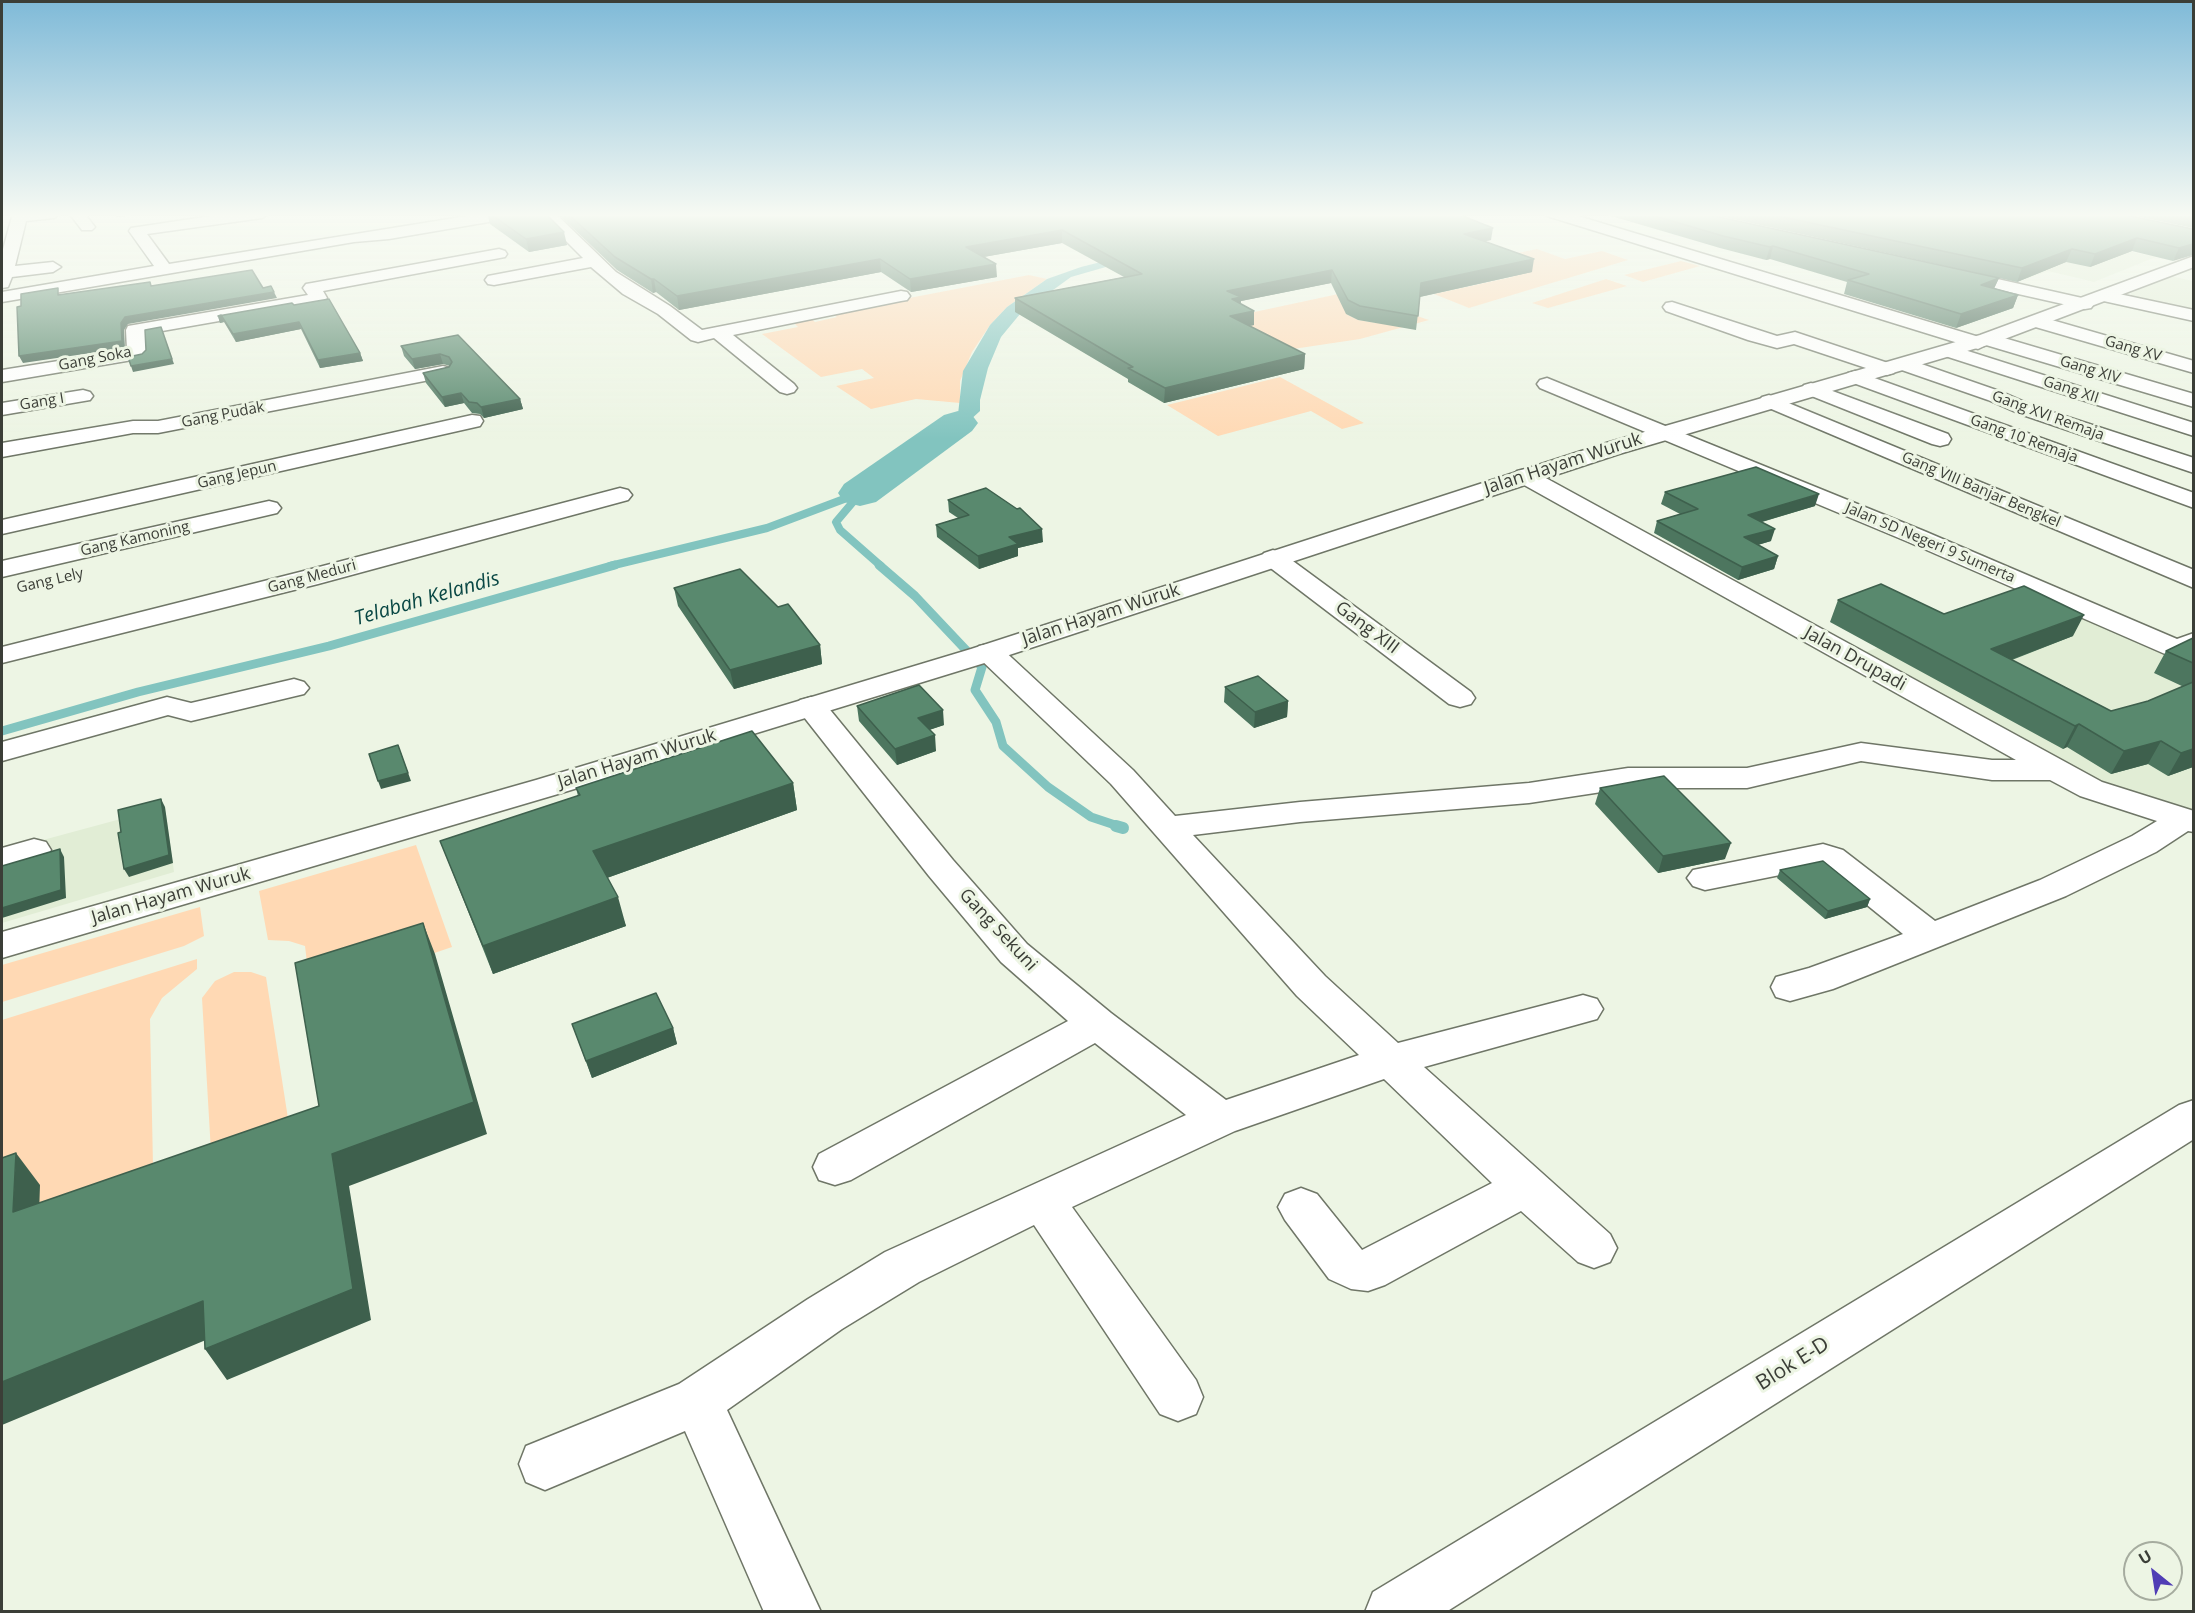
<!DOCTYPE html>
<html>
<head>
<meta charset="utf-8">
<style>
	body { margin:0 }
	#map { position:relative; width:2195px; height:1613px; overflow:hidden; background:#edf5e4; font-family:"Open Sans",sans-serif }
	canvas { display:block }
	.frame { position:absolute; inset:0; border:3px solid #3b3e37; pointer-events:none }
	.north { position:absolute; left:2123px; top:1541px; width:60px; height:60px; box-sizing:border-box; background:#edf5e4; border:2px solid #a6ac9f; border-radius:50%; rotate:330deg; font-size:16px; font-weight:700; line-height:24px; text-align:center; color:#3b3e37 }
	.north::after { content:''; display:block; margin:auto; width:21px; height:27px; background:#503db5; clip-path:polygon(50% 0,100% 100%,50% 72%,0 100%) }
</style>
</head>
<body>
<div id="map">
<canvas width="2195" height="1613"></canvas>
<div class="frame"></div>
<div class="north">U</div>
</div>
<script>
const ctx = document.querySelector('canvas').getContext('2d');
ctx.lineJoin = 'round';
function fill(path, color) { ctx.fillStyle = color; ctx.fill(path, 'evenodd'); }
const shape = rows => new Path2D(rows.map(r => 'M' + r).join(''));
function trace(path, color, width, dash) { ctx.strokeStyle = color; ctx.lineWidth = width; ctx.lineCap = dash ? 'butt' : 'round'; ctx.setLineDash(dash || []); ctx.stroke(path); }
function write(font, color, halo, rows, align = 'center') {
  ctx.font = font + ' "Open Sans",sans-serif'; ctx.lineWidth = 6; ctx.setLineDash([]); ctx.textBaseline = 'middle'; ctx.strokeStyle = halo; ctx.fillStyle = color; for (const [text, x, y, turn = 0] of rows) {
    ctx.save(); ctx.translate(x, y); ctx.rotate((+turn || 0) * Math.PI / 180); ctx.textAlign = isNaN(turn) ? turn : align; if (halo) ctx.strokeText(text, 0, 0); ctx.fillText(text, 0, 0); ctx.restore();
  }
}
const built = shape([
	[2060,236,2156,257,2094,282,2048,271,2017,282,1946,265],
	[2171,276,2193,281,2193,308,2187,311,2131,296,2131,293],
	[2036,592,2193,651,2193,814,2090,782,1860,654],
	[165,807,174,872,2,923,2,865,42,854,43,840]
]);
const green = shape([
	[1537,249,1565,259,1602,251,1628,260,1469,308,1434,294,1512,277,1525,268,1498,257],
	[1681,261,1700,266,1643,282,1624,275],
	[1029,275,1047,279,1007,307,990,325,972,352,960,381,960,403,916,399,871,409,836,386,874,378,862,369,821,377,762,334,798,327,792,321,809,317,815,322,837,317,831,313],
	[1606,279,1627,286,1548,308,1532,303],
	[1343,293,1407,299,1420,305,1415,308,1346,314,1358,320,1377,323,1396,323,1417,316,1429,320,1360,339,1273,352,1230,330,1252,325,1245,314],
	[1280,377,1364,423,1342,429,1311,411,1218,436,1167,405],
	[416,845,452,947,311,995,305,946,289,941,268,940,259,891],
	[200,907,204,936,184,946,2,1002,2,965],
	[197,959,197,969,162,998,150,1019,153,1166,39,1208,2,1198,2,1020],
	[234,972,251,972,266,977,289,1125,211,1152,202,998,215,981]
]);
const water = shape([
	[1144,251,1151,254,1071,277,1020,314,1001,337,988,368,980,400,980,411,956,433,901,474,883,471,958,414,963,371,990,325,1007,307,1047,279,1081,267]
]);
const streamFar2 = shape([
	[858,496,836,522,840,530,881,566],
	[610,566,767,528,860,493]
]);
const streamFar1 = shape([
	[879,565,915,596,982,667,975,690,996,722,1003,746,1048,787,1091,817,1121,827],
	[2,731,138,692,329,646,615,565]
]);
const stream = shape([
	[1116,826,1123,828]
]);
const river = shape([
	[958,411,972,415,978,423,972,431,876,502,860,506,844,502,838,493,844,484,944,415,958,411]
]);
const minor = shape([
	[13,213,61,213,54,218,26,221,15,266,53,262,61,267,53,272,12,277,8,287,2,288,2,253,13,213],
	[69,213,84,213,95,227,92,230,82,230,69,213],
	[231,213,270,213,262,218,147,234,169,264,486,213,520,213,512,218,389,239,354,242,2,302,2,292,154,266,129,231,131,228,231,213],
	[538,213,555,213,616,272,670,306,702,330,901,291,907,292,910,296,907,300,901,301,733,335,794,384,797,388,794,392,787,394,780,392,714,338,698,342,691,340,658,314,623,294,591,267,494,285,488,284,485,280,488,276,583,258,538,213],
	[1544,213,1568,213,1979,337,1987,333,1994,335,2194,394,2194,407,1986,345,1978,349,1971,347,1547,216,1544,213],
	[499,249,505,251,507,254,505,257,323,291,327,298,324,302,316,304,145,334,147,354,144,358,2,382,2,370,127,350,126,330,128,326,308,295,303,288,306,284,312,283,499,249],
	[1953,269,2091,300,2094,304,2091,308,2085,309,1947,278,1945,274,1947,270,1953,269],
	[2105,291,2194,310,2194,321,2099,300,2096,296,2099,292,2105,291],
	[1672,302,1777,336,1795,332,1894,365,1896,360,1910,360,2002,392,2034,406,2194,458,2194,473,2020,414,1988,400,1896,368,1894,373,1887,375,1794,344,1777,348,1748,340,1666,311,1663,307,1666,303,1672,302],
	[2038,316,2194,361,2194,373,2032,326,2029,322,2032,318,2038,316],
	[1949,345,2194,423,2194,436,1942,355,1939,351,1942,347,1949,345],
	[443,366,450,368,453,372,450,376,158,433,133,433,2,457,2,443,133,421,158,421,443,366],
	[1855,371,2194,493,2194,508,1848,381,1845,377,1848,373,1855,371],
	[1547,378,1924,531,2177,639,2194,633,2194,653,2181,656,2165,654,1906,541,1540,388,1537,384,1540,380,1547,378],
	[1811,383,1948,434,1951,439,1948,444,1940,446,1932,444,1804,393,1801,389,1804,385,1811,383],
	[83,390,90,392,93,396,90,400,2,415,2,403,83,390],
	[1769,395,2194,570,2194,588,1762,405,1759,401,1762,397,1769,395],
	[472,415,480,416,483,421,480,426,2,534,2,520,472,415],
	[1525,469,1533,471,2102,782,2194,811,2194,832,2188,831,2156,852,2066,896,1833,989,1790,1001,1776,997,1771,987,1776,977,1809,968,1903,934,1820,867,1705,890,1693,886,1687,878,1693,870,1823,844,1843,850,1935,921,2040,880,2132,836,2157,821,2080,796,2050,780,1992,780,1861,761,1747,788,1628,788,1529,803,1300,822,1193,835,1325,976,1398,1043,1583,995,1597,999,1603,1009,1597,1019,1424,1067,1610,1234,1617,1248,1610,1262,1594,1268,1578,1262,1521,1211,1385,1285,1368,1291,1351,1289,1329,1279,1285,1220,1278,1207,1285,1194,1301,1188,1317,1194,1362,1250,1492,1183,1384,1079,1235,1131,1072,1207,1196,1380,1203,1397,1196,1414,1178,1421,1160,1414,1034,1225,919,1282,842,1329,727,1410,821,1612,764,1612,685,1431,545,1490,526,1482,519,1464,526,1446,679,1384,808,1299,885,1252,1186,1115,1095,1043,851,1180,835,1185,819,1180,813,1167,819,1154,1068,1021,1001,962,929,876,800,712,796,706,800,700,811,697,822,700,953,860,1027,944,1111,1013,1226,1100,1359,1055,1297,996,1111,784,979,658,975,652,979,646,989,644,999,646,1133,770,1175,816,1300,802,1529,783,1628,768,1747,768,1861,743,1992,760,2016,760,1517,481,1513,476,1517,471,1525,469],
	[620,488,628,490,632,495,628,500,318,584,2,663,2,647,300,572,620,488],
	[269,501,277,503,281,508,277,513,2,577,2,561,269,501],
	[1273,550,1282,553,1471,692,1475,698,1471,704,1460,707,1449,704,1264,563,1260,558,1264,553,1273,550],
	[294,679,304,682,309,688,304,694,191,721,168,715,2,761,2,742,167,697,191,703,294,679],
	[34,839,46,842,51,850,46,858,2,870,2,848,34,839],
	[2194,1100,2194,1139,1446,1612,1365,1612,1373,1592,2179,1105,2194,1100]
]);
const major = shape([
	[2194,256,2194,267,1994,343,1619,454,991,661,558,794,2,958,2,932,536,780,971,649,1603,444,1980,335,2194,256]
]);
const wall = shape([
	[487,213,545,213,567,245,529,252,490,224],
	[557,213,1455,213,1491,240,1485,241,1532,272,1420,297,1416,330,1358,320,1346,314,1331,283,1241,301,1240,304,1254,311,1254,325,1249,326,1305,354,1304,369,1164,403,1128,382,1128,379,1015,312,1015,298,1124,277,1062,243,983,257,997,277,911,292,881,272,679,310,656,292,653,293,617,270],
	[1601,213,1701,213,1990,276,1706,213,2116,213,2193,229,2173,261,2132,251,2090,267,2066,262,2017,282,1999,278,1994,288,2018,295,2013,308,1956,328,1844,294,1847,282,1770,259,1766,260,1720,248],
	[2121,213,2193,213,2193,228],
	[294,305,360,353,363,361,320,368,301,329,236,342,224,322,220,323,218,316],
	[458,335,520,399,523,409,484,418,480,414,472,413,464,403,445,407,426,383,423,373,449,367,450,366,443,364,415,369,404,356,401,346],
	[1665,492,1815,506,1762,522,1771,541,1758,545,1778,556,1774,569,1738,580,1654,533,1657,521,1680,514,1661,504],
	[948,500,1017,509,1043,542,1018,548,1018,556,979,569,937,537,936,525,958,518,949,512],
	[674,588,778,607,820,645,822,664,734,689,678,606],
	[1838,600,1944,614,2073,636,2012,660,2111,711,2148,701,2184,687,2154,673,2166,651,2193,638,2193,767,2168,776,2148,764,2111,774,2067,747,2063,749,1830,622],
	[1225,687,1288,701,1287,717,1254,728,1224,702],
	[857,706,944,725,929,730,936,751,897,765,859,721],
	[793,783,797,810,607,878,626,926,493,974,440,841,578,796,576,788],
	[1600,788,1725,859,1658,873,1595,804],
	[1780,870,1870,899,1867,907,1825,919,1777,878],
	[572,1024,673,1028,677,1044,592,1078]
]);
const shadedWall = shape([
	[116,213,149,213,117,217],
	[1493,228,1491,240,1462,246,1464,234],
	[1062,230,1062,243,967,260,966,247],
	[564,232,567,245,529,252,526,239],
	[2137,238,2132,251,2090,267,2095,254],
	[2193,244,2193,255,2173,261,2179,248],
	[1773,246,1770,259,1766,260,1770,247],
	[2072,249,2066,262,2017,282,2022,268],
	[880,259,881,272,679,310,677,296],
	[1534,259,1532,272,1419,297,1421,283],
	[996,264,997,277,911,292,910,279],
	[1332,270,1331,283,1241,301,1240,311,1227,291],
	[1999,278,1993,291,1981,285],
	[651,279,654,279,656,292,653,293],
	[274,292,277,298,128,324,124,330,125,348,23,363,19,356,121,323,125,317],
	[2018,295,2013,308,1956,328,1961,314],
	[1254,311,1254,325,1229,330,1230,316],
	[221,315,224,322,220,323,218,316],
	[299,322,301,329,236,342,233,334],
	[161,327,174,364,133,372,131,366,172,359],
	[360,353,363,361,320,368,318,360],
	[440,354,443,364,415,369,412,359],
	[1305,354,1304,369,1164,403,1165,388],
	[461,393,464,403,445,407,442,397],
	[520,399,523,409,484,418,481,407],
	[1819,494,1815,506,1744,527,1748,515],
	[1042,529,1043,542,1018,548,1018,556,979,569,978,556,1009,537],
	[1775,529,1771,541,1740,550,1744,537],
	[1778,556,1774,569,1738,580,1742,567],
	[2084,615,2073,636,1981,671,1991,649],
	[820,645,822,664,734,689,730,670],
	[1288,701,1287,717,1254,728,1255,712],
	[943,710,944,725,920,733,918,718],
	[2079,724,2067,747,2063,749,2075,726],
	[935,735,936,751,897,765,895,749],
	[2161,741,2148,764,2111,774,2124,751],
	[2193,749,2193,767,2168,776,2181,753],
	[401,753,411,781,381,789,378,781],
	[793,783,797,810,601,880,593,851],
	[161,799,165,807,173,863,129,877,124,869],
	[1731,843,1725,859,1658,873,1663,856],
	[60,849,64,857,66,898,2,918,2,908],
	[618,897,626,926,493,974,483,946],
	[1870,899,1867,907,1825,919,1828,911],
	[423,923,435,954,487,1134,349,1186,371,1320,227,1380,205,1349,332,1154],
	[673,1028,677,1044,592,1078,586,1061],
	[16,1153,40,1185,38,1244,13,1212],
	[203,1301,225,1332,2,1425,2,1382]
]);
const building = shape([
	[489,213,545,213,564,232,526,239,489,213],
	[567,213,1455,213,1493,228,1464,234,1534,259,1421,283,1418,316,1360,306,1348,300,1332,270,1227,291,1241,297,1232,299,1254,311,1230,316,1305,354,1165,388,1128,368,1133,367,1015,298,1142,274,1062,230,966,247,996,264,910,279,880,259,677,296,654,279,651,279,615,257,567,213],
	[1645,213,1701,213,1999,278,1981,285,2018,295,1961,314,1848,280,1869,274,1773,246,1770,247,1723,236,1645,213],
	[1764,213,2116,213,2193,229,2193,244,2179,248,2137,238,2095,254,2072,249,2022,268,1764,213],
	[252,270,263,288,271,286,274,292,125,317,121,323,122,341,19,356,17,307,21,306,21,294,58,288,58,295,150,282,151,286,252,270],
	[329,299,360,353,318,360,299,322,233,334,221,315,218,316,292,303,294,305,329,299],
	[161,327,172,359,131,366,128,357,142,354,146,350,145,330,161,327],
	[458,335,520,399,481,407,477,403,469,402,461,393,442,397,423,373,449,367,452,362,449,357,440,354,412,359,401,346,458,335],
	[1756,467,1819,494,1748,515,1775,529,1744,537,1778,556,1742,567,1657,521,1698,509,1665,492,1756,467],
	[986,488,1017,509,1020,508,1042,529,1009,537,1018,544,978,556,936,525,969,515,948,500,986,488],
	[740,569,778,607,788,604,820,645,730,670,674,588,740,569],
	[1881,584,1944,614,2024,586,2084,615,1991,649,2111,711,2148,701,2193,682,2193,749,2181,753,2161,741,2124,751,2079,724,2075,726,1838,600,1881,584],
	[2193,638,2193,663,2166,651,2193,638],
	[1258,676,1288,701,1255,712,1225,687,1258,676],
	[919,685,943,710,918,718,935,735,895,749,857,706,919,685],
	[752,731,793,783,593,851,618,897,483,946,440,841,580,795,576,788,752,731],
	[398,745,408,773,378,781,369,754,398,745],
	[1664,776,1731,843,1663,856,1600,788,1664,776],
	[161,799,169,855,124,869,118,833,121,832,118,810,161,799],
	[60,849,61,890,2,908,2,866,60,849],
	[1823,861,1870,899,1828,911,1780,870,1823,861],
	[423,923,474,1102,332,1154,353,1289,205,1349,203,1301,2,1382,2,1158,16,1153,13,1212,319,1106,295,963,423,923],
	[656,993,673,1028,586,1061,572,1024,656,993]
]);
const farStreetnames = [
	["Gang XV",2133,349,16],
	["Gang Soka",95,359,-11],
	["Gang XIV",2090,370,17],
	["Gang XII",2071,390,18],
	["Gang I",42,402,-9],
	["Gang Pudak",223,415,-11],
	["Gang XVI Remaja",2048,416,20],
	["Gang 10 Remaja",2024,439,20],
	["Gang Jepun",237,475,-13],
	["Gang VIII Banjar Bengkel",1981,490,23],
	["Gang Kamoning",135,539,-13],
	["Jalan SD Negeri 9 Sumerta",1930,543,23],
	["Gang Meduri",312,577,-15],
	["Gang Lely",50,581,-13]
];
const streetNames = [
	["Jalan Hayam Wuruk",1563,464,-18],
	["Jalan Hayam Wuruk",1101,615,-18],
	["Gang XIII",1367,628,37],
	["Jalan Drupadi",1855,659,29],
	["Jalan Hayam Wuruk",637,759,-17],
	["Jalan Hayam Wuruk",171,896,-16],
	["Gang Sekuni",998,930,47]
];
const waterNames = [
	["Telabah Kelandis",427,599,-16]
];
const nearStreetnames = [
	["Blok E-D",1793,1364,-32]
];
fill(built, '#e1edd5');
fill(green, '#ffd9b4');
fill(water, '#82c4bf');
trace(streamFar2, '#82c4bf', 8);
trace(streamFar1, '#82c4bf', 9);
trace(stream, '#82c4bf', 12);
fill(river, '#82c4bf');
trace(minor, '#6f7667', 3);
trace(major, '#6f7667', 3);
fill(minor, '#fff');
fill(major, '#fff');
fill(wall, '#4d765f');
fill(shadedWall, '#3e604d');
fill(building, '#59896e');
trace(building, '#3e604d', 1.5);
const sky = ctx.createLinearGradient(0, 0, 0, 439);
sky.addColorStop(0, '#7fbad8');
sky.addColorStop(0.49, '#f7faf3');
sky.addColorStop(1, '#f7faf300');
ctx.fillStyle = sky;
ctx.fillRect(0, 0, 2195, 439);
write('15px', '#3b3e37', '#edf5e4', farStreetnames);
write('18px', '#3b3e37', '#edf5e4', streetNames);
write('italic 20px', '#094744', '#edf5e4', waterNames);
write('21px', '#3b3e37', '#edf5e4', nearStreetnames);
</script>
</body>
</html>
